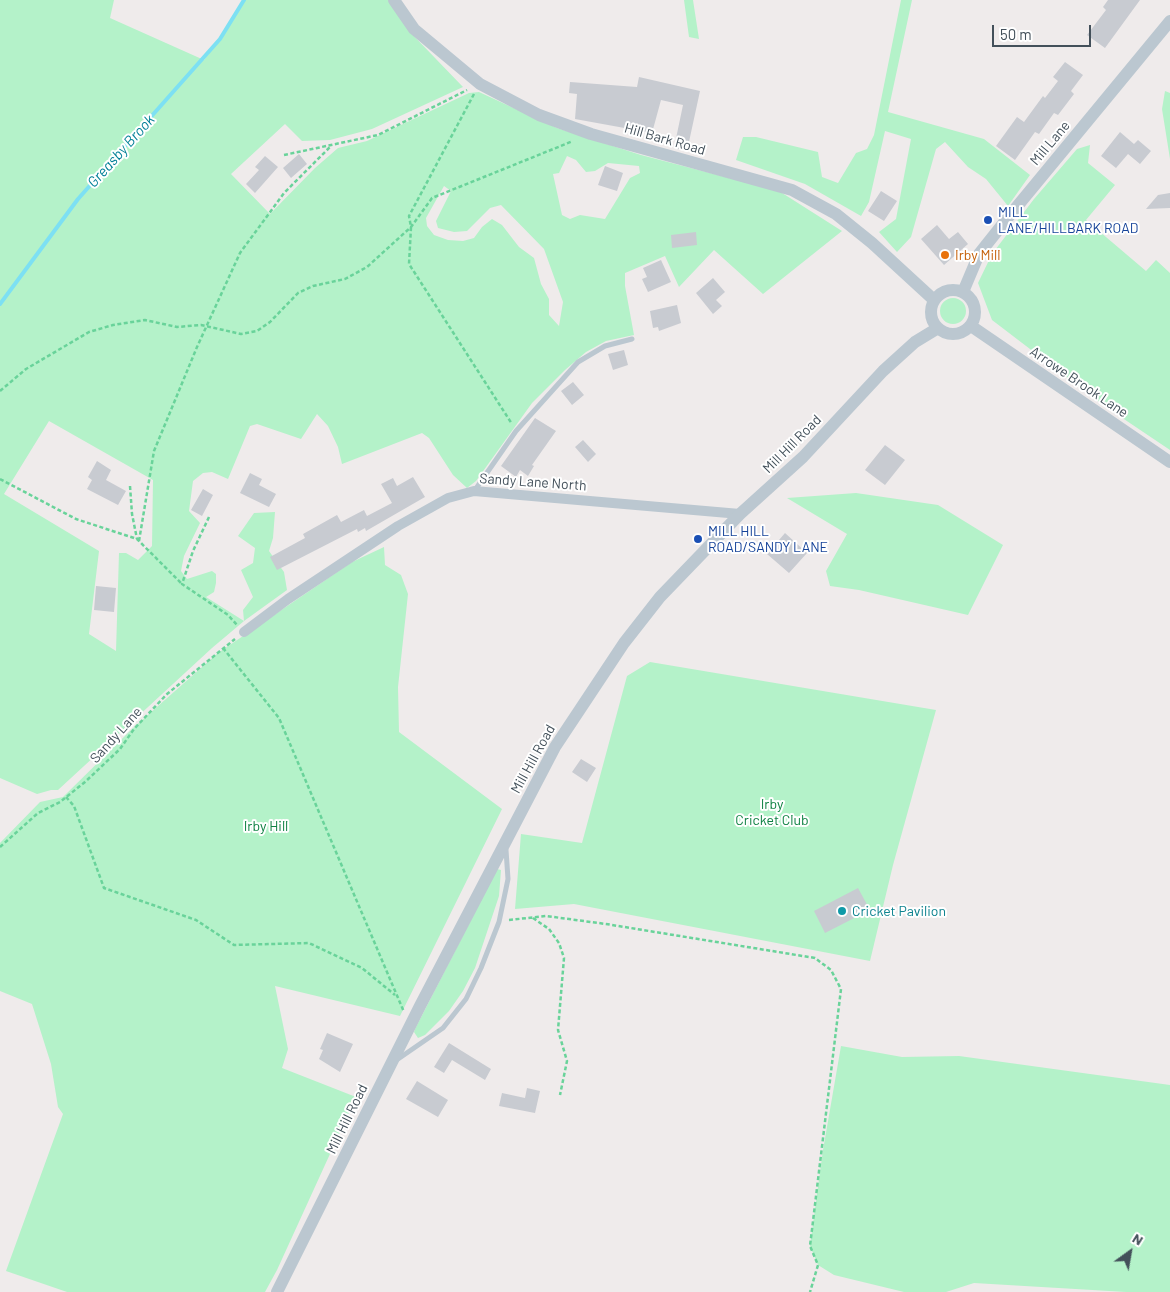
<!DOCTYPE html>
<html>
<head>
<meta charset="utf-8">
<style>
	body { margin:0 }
	#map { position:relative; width:1170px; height:1292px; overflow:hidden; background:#efebeb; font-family:Barlow,sans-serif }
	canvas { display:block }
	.north { position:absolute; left:1105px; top:1227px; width:50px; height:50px; -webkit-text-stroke:4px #fff; paint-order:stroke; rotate:32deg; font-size:14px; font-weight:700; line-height:20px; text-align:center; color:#43505a }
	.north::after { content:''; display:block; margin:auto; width:18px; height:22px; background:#43505a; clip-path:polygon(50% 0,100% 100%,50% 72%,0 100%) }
	.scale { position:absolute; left:992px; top:25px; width:99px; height:22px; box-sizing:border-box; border:2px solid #43505a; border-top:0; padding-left:6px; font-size:15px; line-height:18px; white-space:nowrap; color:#43505a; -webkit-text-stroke:4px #fff; paint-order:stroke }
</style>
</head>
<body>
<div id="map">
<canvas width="1170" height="1292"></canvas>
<div class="north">N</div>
<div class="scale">50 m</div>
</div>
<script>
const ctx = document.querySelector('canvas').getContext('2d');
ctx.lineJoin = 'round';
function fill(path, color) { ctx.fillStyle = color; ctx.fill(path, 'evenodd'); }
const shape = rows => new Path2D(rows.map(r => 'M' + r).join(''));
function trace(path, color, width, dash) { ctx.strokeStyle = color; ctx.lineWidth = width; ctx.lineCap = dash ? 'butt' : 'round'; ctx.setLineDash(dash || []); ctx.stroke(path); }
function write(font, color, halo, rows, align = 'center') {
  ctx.font = font + ' Barlow,sans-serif'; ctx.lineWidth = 4; ctx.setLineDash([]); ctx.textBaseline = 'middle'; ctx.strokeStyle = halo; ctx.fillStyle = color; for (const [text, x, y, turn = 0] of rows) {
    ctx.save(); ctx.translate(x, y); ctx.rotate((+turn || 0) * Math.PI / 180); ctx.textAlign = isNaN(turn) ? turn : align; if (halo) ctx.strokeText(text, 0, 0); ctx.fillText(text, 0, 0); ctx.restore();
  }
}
const green = shape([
	[0,0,114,0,110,18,204,60,220,39,244,0,388,0,409,31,463,87,372,129,330,140,302,141,285,124,231,174,270,214,315,168,338,148,367,141,469,93,479,92,557,128,641,155,779,191,842,231,763,294,714,250,679,287,665,256,625,273,625,286,634,335,606,341,586,352,565,370,532,403,476,481,467,488,453,475,429,438,422,433,342,464,338,447,328,426,317,414,301,439,257,424,250,426,228,479,212,472,203,473,193,481,189,511,200,523,184,556,181,571,187,579,212,571,216,574,216,583,214,592,206,597,244,621,243,610,253,597,241,570,253,563,255,548,238,536,254,513,275,512,273,538,269,551,284,572,287,590,244,621,212,648,58,790,51,790,37,794,0,778],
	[567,156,576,160,586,172,595,171,608,163,639,166,640,173,630,178,605,219,580,215,570,219,562,215,553,174,559,173],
	[444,186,451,191,436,221,438,228,454,232,467,231,490,208,501,205,544,249,563,302,559,326,549,315,549,299,541,284,534,258,519,247,502,225,492,219,482,227,474,238,463,241,448,240,434,235,427,226,426,218],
	[49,421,153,480,152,546,138,560,126,553,119,553,116,651,89,634,99,551,4,494],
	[684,0,693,0,699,39,689,37],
	[901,0,912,0,888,112,984,139,1030,175,1008,206,986,179,968,167,945,142,936,149,911,237,897,252,879,232,896,219,911,139,885,131,869,202,861,216,805,184,736,160,743,137,756,137,818,152,822,177,838,183,856,153,867,149,874,135],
	[1165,91,1170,93,1170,159,1162,109],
	[1090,145,1088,163,1115,185,1086,220,1146,271,1156,260,1170,273,1170,450,1106,407,992,320,978,283,992,254,1034,199,1077,149],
	'940 311a13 13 0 1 1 26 0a13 13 0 1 1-26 0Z',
	[856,493,938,505,1003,545,968,615,859,590,830,586,826,571,847,534,787,498],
	[384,547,385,565,401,575,408,594,398,687,399,732,502,809,400,1016,275,986,288,1049,282,1068,356,1097,277,1270,265,1292,67,1292,6,1271,63,1114,58,1107,51,1064,32,1004,0,991,0,843,40,802,63,797,132,729,218,653,352,562],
	[650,662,936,710,893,865,870,961,574,904,515,909,521,834,582,843,627,676],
	[497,869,501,870,499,896,475,968,463,991,449,1011,425,1035,418,1038,414,1032,415,1029],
	[841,1046,902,1057,959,1056,1170,1085,1170,1292,1126,1292,974,1283,946,1292,904,1292,834,1275,818,1265,810,1246,823,1150]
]);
const stream = shape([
	[0,304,78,199,220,39,244,0]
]);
const building = shape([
	[1108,0,1140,0,1105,48,1087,35,1106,10,1103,7],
	[1065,62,1083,75,1071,91,1074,94,1058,115,1054,113,1039,134,1035,132,1015,160,996,146,1017,117,1024,122,1043,96,1045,98,1058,81,1053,77],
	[639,77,700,91,687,151,674,148,683,105,661,100,652,133,575,119,577,94,569,93,570,82,637,87],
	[1120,132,1134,144,1138,140,1151,151,1140,164,1128,154,1116,168,1101,156],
	[299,154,307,164,291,178,283,168],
	[265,156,278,167,255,193,246,184,259,170,255,167],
	[605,166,623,173,617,191,598,185],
	[881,191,897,201,884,221,868,211],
	[1170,193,1170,208,1146,209,1158,195],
	[937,225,949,239,958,232,968,244,944,265,921,239],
	[696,232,697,245,672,248,671,235],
	[661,260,671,282,648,292,642,279,647,277,643,268],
	[713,278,725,292,716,300,722,306,713,314,696,293],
	[677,305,681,323,659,331,658,327,653,328,650,311],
	[624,350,628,365,613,370,608,354],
	[573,382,584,395,572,405,561,391],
	[535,418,556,431,532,465,534,466,528,476,520,470,516,477,501,466],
	[583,440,596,454,588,462,575,447],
	[885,445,905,460,885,485,865,470],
	[97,461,111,470,106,480,126,491,118,505,87,489,92,480,88,477],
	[250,473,262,479,259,485,276,494,269,507,240,493],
	[413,477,425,497,366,531,365,528,358,532,357,529,277,570,270,557,305,538,303,534,337,515,341,522,364,510,367,516,392,503,381,484,393,478,397,486],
	[203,489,213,495,202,516,191,510],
	[785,533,807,553,789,573,767,554],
	[96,586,116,588,114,612,94,610],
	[581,759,596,768,587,782,572,772],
	[858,888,870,910,825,933,814,911],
	[327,1033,353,1044,340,1072,319,1059,323,1050,320,1049],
	[449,1043,491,1069,485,1080,452,1060,444,1073,434,1067],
	[417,1081,448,1100,438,1117,406,1099],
	[527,1088,540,1091,535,1113,499,1106,502,1093,525,1098]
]);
const path = shape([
	[474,94,409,216,411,227,409,264,512,424],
	[284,155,378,135,467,90],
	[0,391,26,369,89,332,113,325,145,320,177,327,201,325,241,334,257,331,270,322,298,293,313,286,345,279,367,267,411,227,432,198,573,141],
	[0,479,76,519,137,539,182,584],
	[130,486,132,514,137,539],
	[209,517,193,551,182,584,228,615,237,625],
	[139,541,154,451,197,347,240,253,284,193,331,146],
	[223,648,279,718,404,1012],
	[66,797,74,806,104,888,196,920,234,945,309,943,362,968,395,995],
	[0,847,38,813,60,802,85,782,120,749,134,729,167,694,235,639],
	[533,918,549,929,559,943,564,958,558,1030,567,1061,560,1095],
	[509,920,546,916,606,924,815,958,831,970,841,989,810,1246,818,1265,810,1292]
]);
const service = shape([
	[475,490,516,431,578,362,605,346,632,339],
	[398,1059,443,1028,466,999,481,968,499,922,508,879,506,850]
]);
const minor = shape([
	[244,632,288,599,398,526,448,498,474,491,740,514]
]);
const tertiary = shape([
	[394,0,414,29,480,84,539,115,591,134,792,190,836,214,872,243,934,300],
	'931 312a22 22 0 1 1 44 0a22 22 0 1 1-44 0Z',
	[963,292,979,254,1010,215,1170,21],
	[971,326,1170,462],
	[277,1292,420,1006,555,747,624,643,660,597,740,514,803,457,883,371,915,342,938,328]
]);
const markers = [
	[988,220,5,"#1a4fb4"],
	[945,255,5,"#e8710a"],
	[698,539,5,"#1a4fb4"],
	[842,911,5,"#0f9aa8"]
];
const streetNames = [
	["Hill Bark Road",665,139,16],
	["Mill Lane",1050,143,-50],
	["Arrowe Brook Lane",1079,382,34],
	["Mill Hill Road",792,444,-45],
	["Sandy Lane North",533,482,4],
	["Sandy Lane",116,735,-48],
	["Mill Hill Road",533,759,-61],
	["Mill Hill Road",347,1119,-64]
];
const transitNames = [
	["MILL",998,212],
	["LANE/HILLBARK ROAD",998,228],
	["MILL HILL",708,531],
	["ROAD/SANDY LANE",708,547]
];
const foodNames = [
	["Irby Mill",955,255]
];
const parkNames = [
	["Irby",772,804],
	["Cricket Club",772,820],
	["Irby Hill",266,826]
];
const cultureNames = [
	["Cricket Pavilion",852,911]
];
const waterNames = [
	["Greasby Brook",121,151,-48]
];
fill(green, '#b4f2c9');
trace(stream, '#7de0f3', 4);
fill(building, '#c8cbd1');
trace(path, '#69d39a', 2.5, [4, 2.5]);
trace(service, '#bbc7d0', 5);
trace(minor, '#bbc7d0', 10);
trace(tertiary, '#bbc7d0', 12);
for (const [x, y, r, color] of markers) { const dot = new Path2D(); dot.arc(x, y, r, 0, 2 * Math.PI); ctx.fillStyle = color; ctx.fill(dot); trace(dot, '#fff', 2); }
write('14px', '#43505a', '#fff', streetNames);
write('14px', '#164399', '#fff', transitNames, 'left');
write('14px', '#c56008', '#fff', foodNames, 'left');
write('14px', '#0e8142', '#fff', parkNames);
write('14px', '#0d838f', '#fff', cultureNames, 'left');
write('italic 15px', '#038098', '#fff', waterNames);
</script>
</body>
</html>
